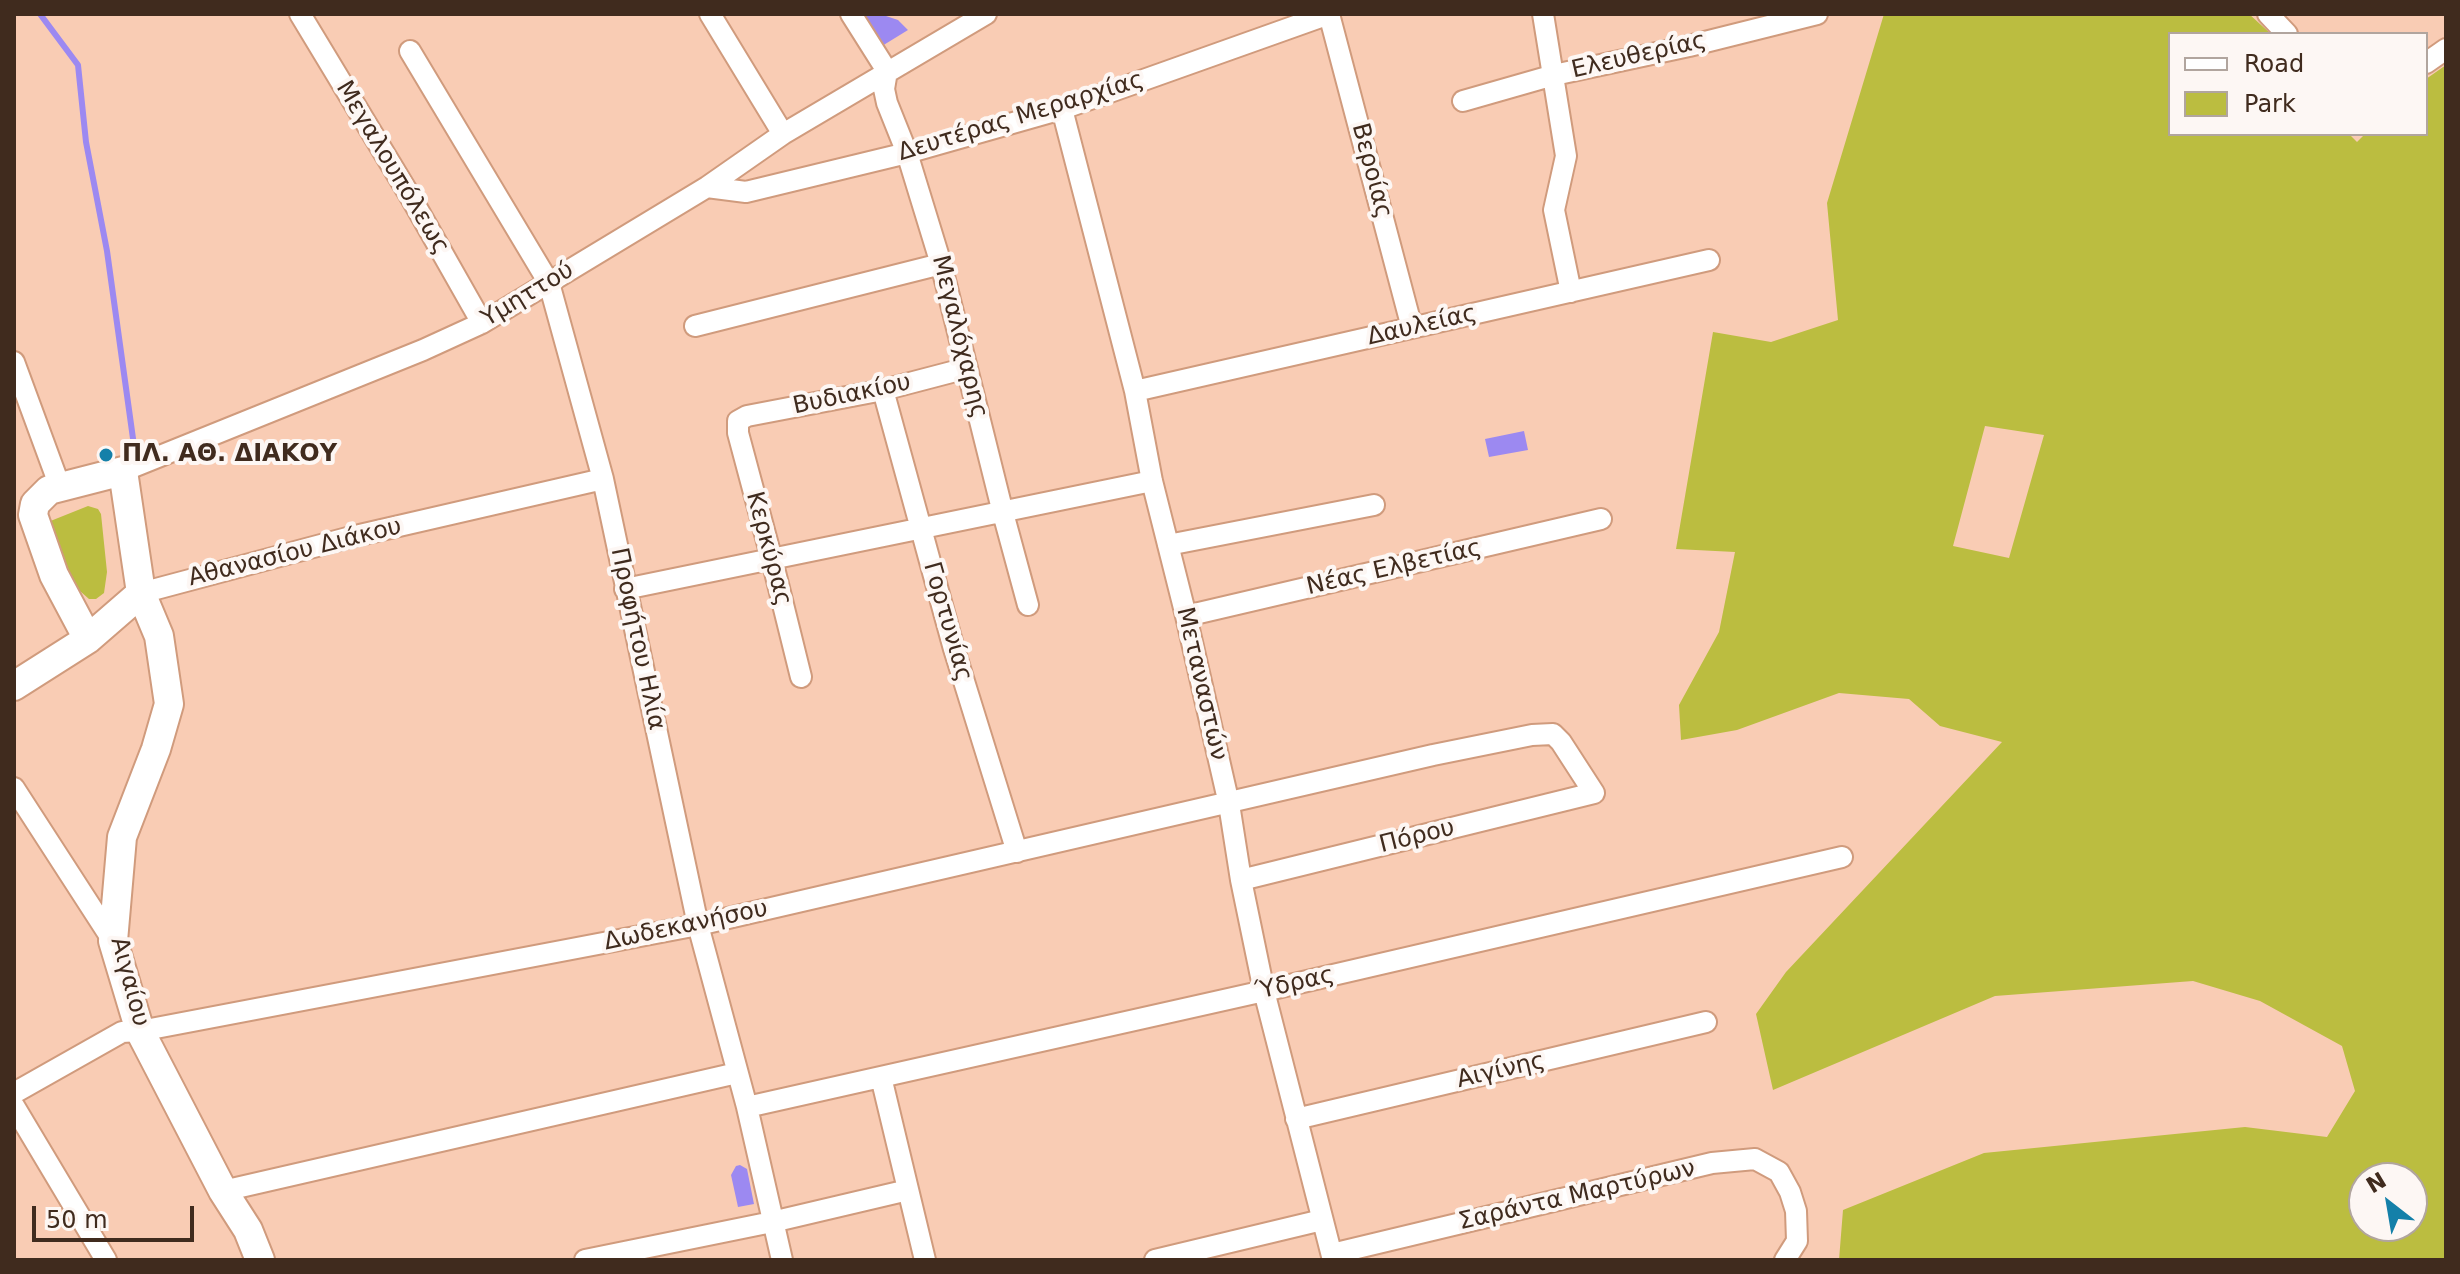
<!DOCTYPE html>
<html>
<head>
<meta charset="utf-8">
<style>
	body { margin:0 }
	#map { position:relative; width:2460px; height:1274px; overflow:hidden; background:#f9ccb4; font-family:"DejaVu Sans",sans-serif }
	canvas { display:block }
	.frame { position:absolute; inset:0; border:16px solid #402b1e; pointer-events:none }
	.legend { position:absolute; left:2168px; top:32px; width:260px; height:104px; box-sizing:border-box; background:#fdf7f4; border:2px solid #b1a59e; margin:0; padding:10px 14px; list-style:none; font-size:24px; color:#402b1e }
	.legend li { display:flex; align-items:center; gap:16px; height:40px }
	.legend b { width:40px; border:2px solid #b1a59e }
	.north { position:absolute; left:2348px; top:1162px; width:80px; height:80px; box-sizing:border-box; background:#fdf7f4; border:2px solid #b1a59e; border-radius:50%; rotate:329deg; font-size:22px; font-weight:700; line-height:32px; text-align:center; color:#402b1e }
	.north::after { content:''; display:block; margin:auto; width:28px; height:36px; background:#1480a9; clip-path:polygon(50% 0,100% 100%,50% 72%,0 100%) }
	.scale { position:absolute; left:32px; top:1206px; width:162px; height:36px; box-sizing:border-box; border:4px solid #402b1e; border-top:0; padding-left:10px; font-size:24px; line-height:28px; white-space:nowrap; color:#402b1e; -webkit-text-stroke:6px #fdf7f4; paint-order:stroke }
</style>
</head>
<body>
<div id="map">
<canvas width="2460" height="1274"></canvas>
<div class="frame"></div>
<ul class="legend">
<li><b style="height:10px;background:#fff"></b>Road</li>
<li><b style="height:22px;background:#bbbd40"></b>Park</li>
</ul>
<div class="north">N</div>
<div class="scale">50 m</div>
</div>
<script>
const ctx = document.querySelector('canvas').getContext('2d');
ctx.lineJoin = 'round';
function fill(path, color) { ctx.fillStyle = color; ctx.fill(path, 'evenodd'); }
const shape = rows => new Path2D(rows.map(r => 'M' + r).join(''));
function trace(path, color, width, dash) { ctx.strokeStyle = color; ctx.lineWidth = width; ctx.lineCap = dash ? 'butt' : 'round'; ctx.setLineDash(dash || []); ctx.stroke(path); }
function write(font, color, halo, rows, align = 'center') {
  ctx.font = font + ' "DejaVu Sans",sans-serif'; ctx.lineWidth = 8; ctx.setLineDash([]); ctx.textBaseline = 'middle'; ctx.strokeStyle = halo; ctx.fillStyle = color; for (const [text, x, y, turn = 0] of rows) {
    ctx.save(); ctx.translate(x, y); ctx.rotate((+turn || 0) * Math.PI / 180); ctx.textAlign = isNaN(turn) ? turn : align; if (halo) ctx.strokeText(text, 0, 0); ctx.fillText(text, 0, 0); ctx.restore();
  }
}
const green = shape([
	[1884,14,2249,14,2271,34,2170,34,2170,134,2349,134,2357,142,2365,134,2426,134,2426,79,2446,65,2446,1260,1839,1260,1843,1210,1984,1153,2245,1127,2327,1137,2355,1091,2342,1046,2260,1001,2193,981,1995,996,1773,1090,1756,1014,1786,972,2002,742,1940,726,1909,699,1839,693,1737,730,1681,740,1679,705,1719,632,1735,552,1676,549,1713,332,1771,342,1838,320,1827,203],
	[1985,426,2044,435,2009,558,1953,546],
	[2364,1178,2412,1178,2412,1226,2364,1226],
	[88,506,98,509,101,514,107,572,104,593,96,599,89,599,72,584,48,522]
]);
const water = shape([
	[862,14,880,14,898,20,908,30,882,46],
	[1524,431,1528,450,1489,457,1485,439],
	[740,1165,747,1169,754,1204,738,1207,731,1175,736,1166]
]);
const stream = shape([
	[40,14,78,65,86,142,107,251,135,453]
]);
const street = shape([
	[300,14,410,196,482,323],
	[710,14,783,134],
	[851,14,887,71,884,89,887,103,907,153,941,264,1003,513,1028,605],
	[1329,14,1412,328],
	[1543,14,1566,156,1554,210,1571,292],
	[2268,14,2287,34],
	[410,51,549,283,603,479,698,925,747,1107,782,1260],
	[2426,63,2446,49],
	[1463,101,1554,75,1689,46,1817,14],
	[1062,109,1135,391,1152,481,1186,616,1229,804,1241,880,1264,991,1333,1260],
	[707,187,746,192,907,153,1062,109,1329,14],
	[695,326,941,264],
	[14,362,60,487],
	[883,390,954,649,1017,852],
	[1135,391,1709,260],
	[123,471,423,350,482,323,707,187,783,134,986,14],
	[1168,545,1374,505],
	[625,589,1152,481],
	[141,593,351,537,603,479],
	[1186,616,1601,519],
	[801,677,772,560,738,433,738,421,747,416,883,390,967,368],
	[14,788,113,941],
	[881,1077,925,1260],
	[14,1093,122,1032,140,1031,698,925,1433,755,1532,735,1553,734,1561,742,1594,793,1241,880],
	[14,1106,106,1260],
	[747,1107,1264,991,1842,857],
	[1296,1119,1706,1022],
	[223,1191,737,1073],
	[1332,1254,1712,1163,1755,1159,1779,1172,1790,1192,1796,1211,1797,1241,1785,1260],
	[585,1260,772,1222,908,1190],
	[1155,1260,1322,1220]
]);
const secondary = shape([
	[88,639,54,575,33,515,35,504,49,490,123,471,141,593,159,636,169,704,156,749,122,837,113,941,140,1031,223,1191,248,1230,260,1260],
	[14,686,88,639,141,593]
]);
const markers = [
	[106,455,8,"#1480a9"]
];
const streetNames = [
	["Ελευθερίας",1639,56,-13],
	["Δευτέρας Μεραρχίας",1021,117,-17],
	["Μεγαλουπόλεως",392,168,59],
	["Βεροίας",1371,171,75],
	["Υμηττού",528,295,-31],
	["Δαυλείας",1422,326,-13],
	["Μεγαλόχαρης",959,337,76],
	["Βυδιακίου",852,395,-12],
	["Κερκύρας",768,549,75],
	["Αθανασίου Διάκου",295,553,-14],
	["Νέας Ελβετίας",1394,568,-13],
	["Γορτυνίας",947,622,74],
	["Προφήτου Ηλία",637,639,78],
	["Μεταναστών",1201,684,77],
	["Πόρου",1417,837,-14],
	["Δωδεκανήσου",686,926,-12],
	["Αιγαίου",129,982,75],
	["Ύδρας",1295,984,-13],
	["Αιγίνης",1501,1071,-13],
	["Σαράντα Μαρτύρων",1577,1196,-13]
];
const poiNames = [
	["ΠΛ. ΑΘ. ΔΙΑΚΟΥ",122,455]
];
fill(green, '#bbbd40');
fill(water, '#9c89f1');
trace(stream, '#9c89f1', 6);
trace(street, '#d09b7d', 24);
trace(secondary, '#d09b7d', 32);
trace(street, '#fff', 20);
trace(secondary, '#fff', 28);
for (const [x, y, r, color] of markers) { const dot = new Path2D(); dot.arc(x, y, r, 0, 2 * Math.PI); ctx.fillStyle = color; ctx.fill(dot); trace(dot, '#fdf7f4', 3); }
write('24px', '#402b1e', '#fdf7f4', streetNames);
write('bold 24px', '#402b1e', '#fdf7f4', poiNames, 'left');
</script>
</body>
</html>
